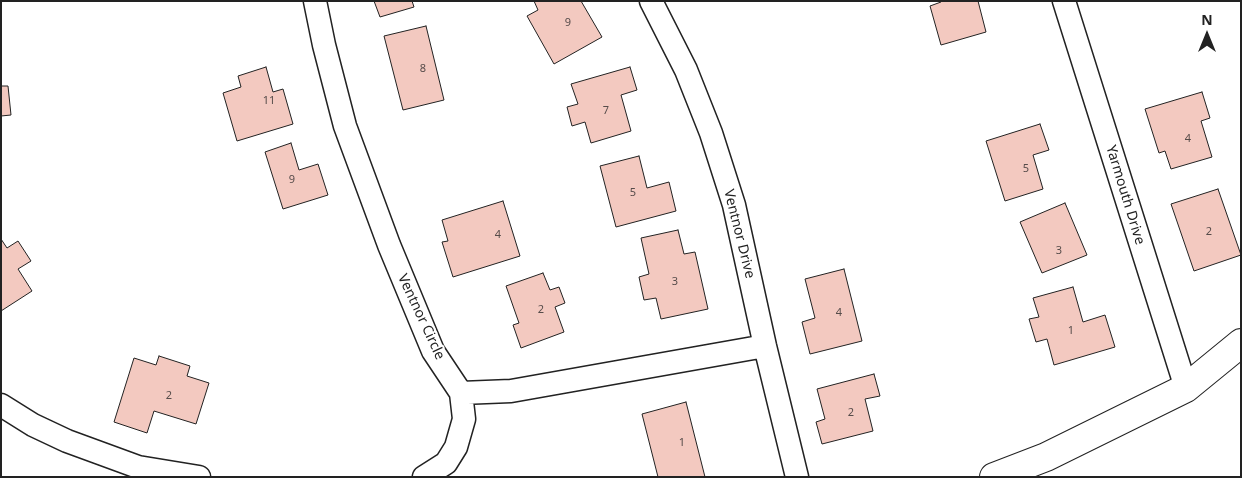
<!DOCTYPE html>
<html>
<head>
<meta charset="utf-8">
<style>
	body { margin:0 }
	#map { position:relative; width:1242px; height:478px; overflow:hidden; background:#fff; font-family:"Noto Sans",sans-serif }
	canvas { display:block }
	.frame { position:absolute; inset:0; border:2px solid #222; pointer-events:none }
	.north { position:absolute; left:1182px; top:10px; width:50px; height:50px; -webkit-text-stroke:4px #fff; paint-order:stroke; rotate:0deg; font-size:14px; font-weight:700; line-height:20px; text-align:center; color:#222 }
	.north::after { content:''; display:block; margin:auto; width:18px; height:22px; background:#222; clip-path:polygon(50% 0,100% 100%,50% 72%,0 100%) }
</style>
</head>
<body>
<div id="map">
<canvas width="1242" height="478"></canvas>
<div class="frame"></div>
<div class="north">N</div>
</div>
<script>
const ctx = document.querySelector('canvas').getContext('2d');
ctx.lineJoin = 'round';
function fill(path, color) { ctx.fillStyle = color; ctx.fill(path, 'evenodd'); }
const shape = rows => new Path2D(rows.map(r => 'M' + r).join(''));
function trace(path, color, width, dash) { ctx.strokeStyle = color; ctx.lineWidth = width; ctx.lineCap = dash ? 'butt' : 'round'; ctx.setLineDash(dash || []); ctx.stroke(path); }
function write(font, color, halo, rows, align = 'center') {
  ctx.font = font + ' "Noto Sans",sans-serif'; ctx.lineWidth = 4; ctx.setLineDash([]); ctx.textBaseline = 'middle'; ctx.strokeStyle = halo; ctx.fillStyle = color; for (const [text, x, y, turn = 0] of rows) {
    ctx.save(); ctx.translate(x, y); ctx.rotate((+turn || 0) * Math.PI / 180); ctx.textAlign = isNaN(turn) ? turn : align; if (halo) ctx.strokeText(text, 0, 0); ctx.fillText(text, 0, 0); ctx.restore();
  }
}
const building = shape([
	[374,1,412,1,414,7,380,17,374,1],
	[534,1,581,1,602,37,554,64,527,16,538,10,534,1],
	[941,1,978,1,986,32,941,45,930,6,941,2,941,1],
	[426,26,444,100,403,110,384,36,426,26],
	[266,67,273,92,283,89,293,124,237,141,223,93,241,87,238,76,266,67],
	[630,67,637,90,621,95,631,131,591,143,585,122,572,126,567,107,578,104,571,84,630,67],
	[1,86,8,86,11,115,1,116,1,86],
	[1202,92,1210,118,1201,121,1212,157,1171,169,1165,151,1159,153,1145,109,1202,92],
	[1040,124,1049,150,1033,155,1043,189,1005,201,986,141,1040,124],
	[291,143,299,170,318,164,328,195,283,209,265,152,291,143],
	[639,156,647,188,669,182,676,211,616,227,600,166,639,156],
	[1218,189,1241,255,1194,271,1171,204,1218,189],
	[503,201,520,256,453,277,442,242,448,241,442,220,503,201],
	[1065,203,1087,255,1042,273,1020,222,1065,203],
	[678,230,684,254,695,252,708,309,661,319,656,298,644,300,639,277,649,274,641,238,678,230],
	[1,239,7,248,18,241,31,261,18,269,32,291,1,311,1,239],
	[844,269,862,341,810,354,802,322,815,318,805,279,844,269],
	[543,273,550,290,559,287,565,303,555,307,564,332,521,348,513,325,519,323,506,286,543,273],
	[1073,287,1083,322,1105,315,1115,347,1054,365,1047,339,1036,342,1029,319,1039,317,1033,298,1073,287],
	[159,356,190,366,187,376,209,383,196,424,154,411,147,433,114,422,134,358,156,365,159,356],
	[874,374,880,396,865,399,873,431,822,444,816,422,825,419,817,389,874,374],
	[686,402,705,477,658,477,642,414,686,402]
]);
const street = shape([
	[315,1,324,45,345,126,389,245,433,351,461,393,464,419,456,447,446,463,424,477],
	[651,1,686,70,711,133,734,205,765,346,797,477],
	[1064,1,1186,388],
	[461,393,511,391,765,346],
	[1,405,33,425,67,441,138,467,199,477]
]);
const secondary = shape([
	[994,477,1046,457,1186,388,1241,343]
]);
const numberNames = [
	["9",568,23],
	["8",423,69],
	["11",269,101],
	["7",606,111],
	["4",1188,139],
	["5",1026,169],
	["9",292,180],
	["5",633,193],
	["2",1209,232],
	["4",498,235],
	["3",1059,251],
	["3",675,282],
	["2",541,310],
	["4",839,313],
	["1",1071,331],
	["2",169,396],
	["2",851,413],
	["1",682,443]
];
const streetNames = [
	["Yarmouth Drive",1125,195,73],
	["Ventnor Drive",739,234,76],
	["Ventnor Circle",421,317,65]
];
fill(building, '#f3c9c0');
trace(building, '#222', 1);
trace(street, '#222', 25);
trace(secondary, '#222', 30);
trace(street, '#fff', 22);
trace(secondary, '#fff', 28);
write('11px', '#564c4a', null, numberNames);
write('14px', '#222', '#fff', streetNames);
</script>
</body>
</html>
